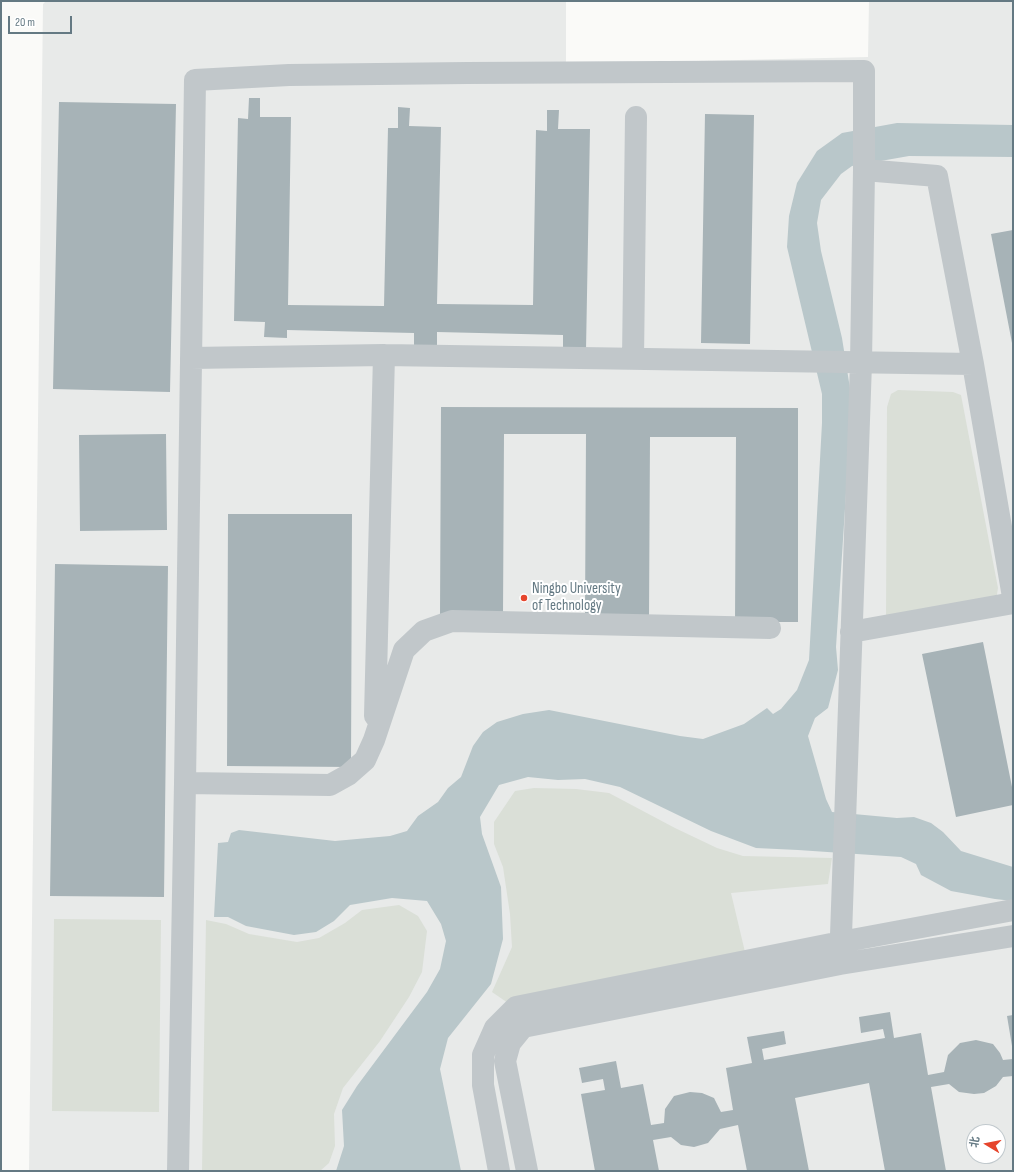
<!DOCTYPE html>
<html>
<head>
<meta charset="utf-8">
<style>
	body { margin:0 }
	#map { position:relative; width:1014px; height:1172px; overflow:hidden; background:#fafaf8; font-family:"Sofia Sans Condensed","Noto Sans SC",sans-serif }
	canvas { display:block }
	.frame { position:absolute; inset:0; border:2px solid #647983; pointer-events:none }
	.north { position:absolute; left:966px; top:1124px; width:40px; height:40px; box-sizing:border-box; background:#fff; border:1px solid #c1c9cd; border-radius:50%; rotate:280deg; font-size:11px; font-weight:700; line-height:16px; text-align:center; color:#647983 }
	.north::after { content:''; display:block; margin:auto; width:14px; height:18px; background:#e6452c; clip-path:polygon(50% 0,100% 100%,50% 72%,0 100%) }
	.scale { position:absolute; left:8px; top:16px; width:64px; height:18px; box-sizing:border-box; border:2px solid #647983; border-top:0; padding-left:5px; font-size:12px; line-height:14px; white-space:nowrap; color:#647983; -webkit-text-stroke:3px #fff; paint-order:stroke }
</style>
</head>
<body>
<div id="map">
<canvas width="1014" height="1172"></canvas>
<div class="frame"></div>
<div class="north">北</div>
<div class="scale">20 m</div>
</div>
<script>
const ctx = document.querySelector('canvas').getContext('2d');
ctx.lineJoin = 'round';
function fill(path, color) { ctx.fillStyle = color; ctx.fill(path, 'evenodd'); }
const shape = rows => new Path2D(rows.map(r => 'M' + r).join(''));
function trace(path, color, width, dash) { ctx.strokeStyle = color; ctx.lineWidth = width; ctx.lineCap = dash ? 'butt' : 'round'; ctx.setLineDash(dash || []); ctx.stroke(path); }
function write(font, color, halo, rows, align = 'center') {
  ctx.font = font + ' "Sofia Sans Condensed",sans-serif'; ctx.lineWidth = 4; ctx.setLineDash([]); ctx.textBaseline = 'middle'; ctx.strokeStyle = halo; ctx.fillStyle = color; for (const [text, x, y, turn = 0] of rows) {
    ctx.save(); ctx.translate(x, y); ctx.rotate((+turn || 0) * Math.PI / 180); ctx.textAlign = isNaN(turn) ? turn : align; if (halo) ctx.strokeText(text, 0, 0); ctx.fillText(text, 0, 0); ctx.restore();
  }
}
const built = shape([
	[46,1,566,1,566,64,868,57,869,1,1013,1,1013,1171,29,1171,43,4],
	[974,1132,998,1132,998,1156,974,1156]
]);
const green = shape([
	[898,390,953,392,961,395,998,588,996,600,886,619,887,407,891,394],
	[534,788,576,789,609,793,675,828,717,848,743,856,832,858,828,884,731,893,745,952,508,1003,492,992,512,947,510,914,503,867,494,844,494,822,515,791],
	[399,905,418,916,427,931,422,972,409,997,380,1041,343,1088,334,1114,335,1146,329,1163,320,1171,202,1171,206,920,226,924,249,934,297,942,319,938,345,923,362,910],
	[54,919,161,920,159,1112,52,1111]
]);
const water = shape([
	[897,123,1013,125,1013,157,909,156,852,166,841,174,821,200,817,223,821,251,842,338,852,401,836,647,838,670,828,708,815,718,808,736,826,799,832,812,897,818,914,817,931,823,943,832,961,851,1013,867,1013,901,995,899,951,891,921,875,916,864,901,857,798,850,756,848,711,831,620,787,585,779,558,780,528,777,499,785,480,817,482,834,501,887,503,939,491,984,448,1038,440,1069,461,1171,336,1171,344,1146,342,1110,357,1086,427,992,440,969,446,941,441,924,427,901,392,898,350,905,334,921,316,932,294,935,246,926,228,917,214,917,218,843,228,842,231,833,239,830,335,841,390,836,407,831,418,816,438,802,448,788,461,777,473,746,483,732,497,722,523,714,549,710,680,736,703,739,744,724,767,708,773,714,781,709,797,690,809,660,822,423,822,394,787,247,789,216,797,183,817,151,842,133]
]);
const building = shape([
	[249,98,260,98,260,117,291,117,288,305,384,306,388,128,398,128,398,107,410,108,409,126,441,127,437,304,533,305,536,130,547,131,547,110,559,110,558,129,590,129,586,350,563,349,563,335,437,332,437,347,414,347,414,333,287,330,287,338,264,337,265,322,234,321,238,118,248,119],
	[59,102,176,104,170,392,53,389],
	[705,114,754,115,750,344,701,343],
	[1013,230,1013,343,1012,343,991,234],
	[441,407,798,408,798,622,735,622,736,437,650,437,649,617,585,617,586,434,504,434,503,614,440,614],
	[166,434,167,530,80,531,79,435],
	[228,514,352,514,351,767,227,766],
	[55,564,168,566,164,897,50,896],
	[983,642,1013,792,1013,805,956,817,922,654],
	[890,1012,894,1038,921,1033,928,1075,944,1072,948,1055,960,1043,976,1040,993,1044,1000,1053,1003,1060,1013,1059,1013,1076,1003,1077,996,1086,984,1093,974,1094,959,1092,949,1084,931,1087,946,1171,885,1171,869,1083,795,1098,809,1171,747,1171,738,1125,720,1129,708,1143,694,1147,681,1145,671,1137,653,1140,659,1171,595,1171,581,1094,605,1090,603,1079,582,1083,579,1068,616,1061,621,1088,643,1084,651,1125,664,1123,665,1109,674,1096,690,1092,702,1093,714,1098,721,1112,733,1110,726,1068,752,1063,747,1037,784,1031,786,1044,762,1049,764,1060,885,1038,883,1029,861,1033,859,1017],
	[1013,1015,1013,1046,1012,1046,1007,1016]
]);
const minor = shape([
	[864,170,937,176,973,364],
	[191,358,384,355,973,364,1013,597],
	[633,359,636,117],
	[851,632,1013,603],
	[375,716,384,355],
	[185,783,330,785,348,775,365,760,374,740,404,650,424,631,452,621,770,628],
	[178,1171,185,783,195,80,289,75,467,73,864,71,864,170,861,363,840,964],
	[499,1171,483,1085,483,1055,495,1028,516,1007,841,942,1013,910],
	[527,1171,505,1061,510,1043,523,1027,840,964,1013,936]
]);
const markers = [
	[524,598,4,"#e6452c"]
];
const poiNames = [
	["Ningbo University",532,589],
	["of Technology",532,606]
];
fill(built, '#e8eae9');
fill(green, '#dadfd7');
fill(water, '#b9c7ca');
fill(building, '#a7b3b7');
trace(minor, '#c1c7ca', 22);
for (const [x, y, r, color] of markers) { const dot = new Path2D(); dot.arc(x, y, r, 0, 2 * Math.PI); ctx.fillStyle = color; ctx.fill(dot); trace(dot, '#fff', 1.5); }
write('15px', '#647983', '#fff', poiNames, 'left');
</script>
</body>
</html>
